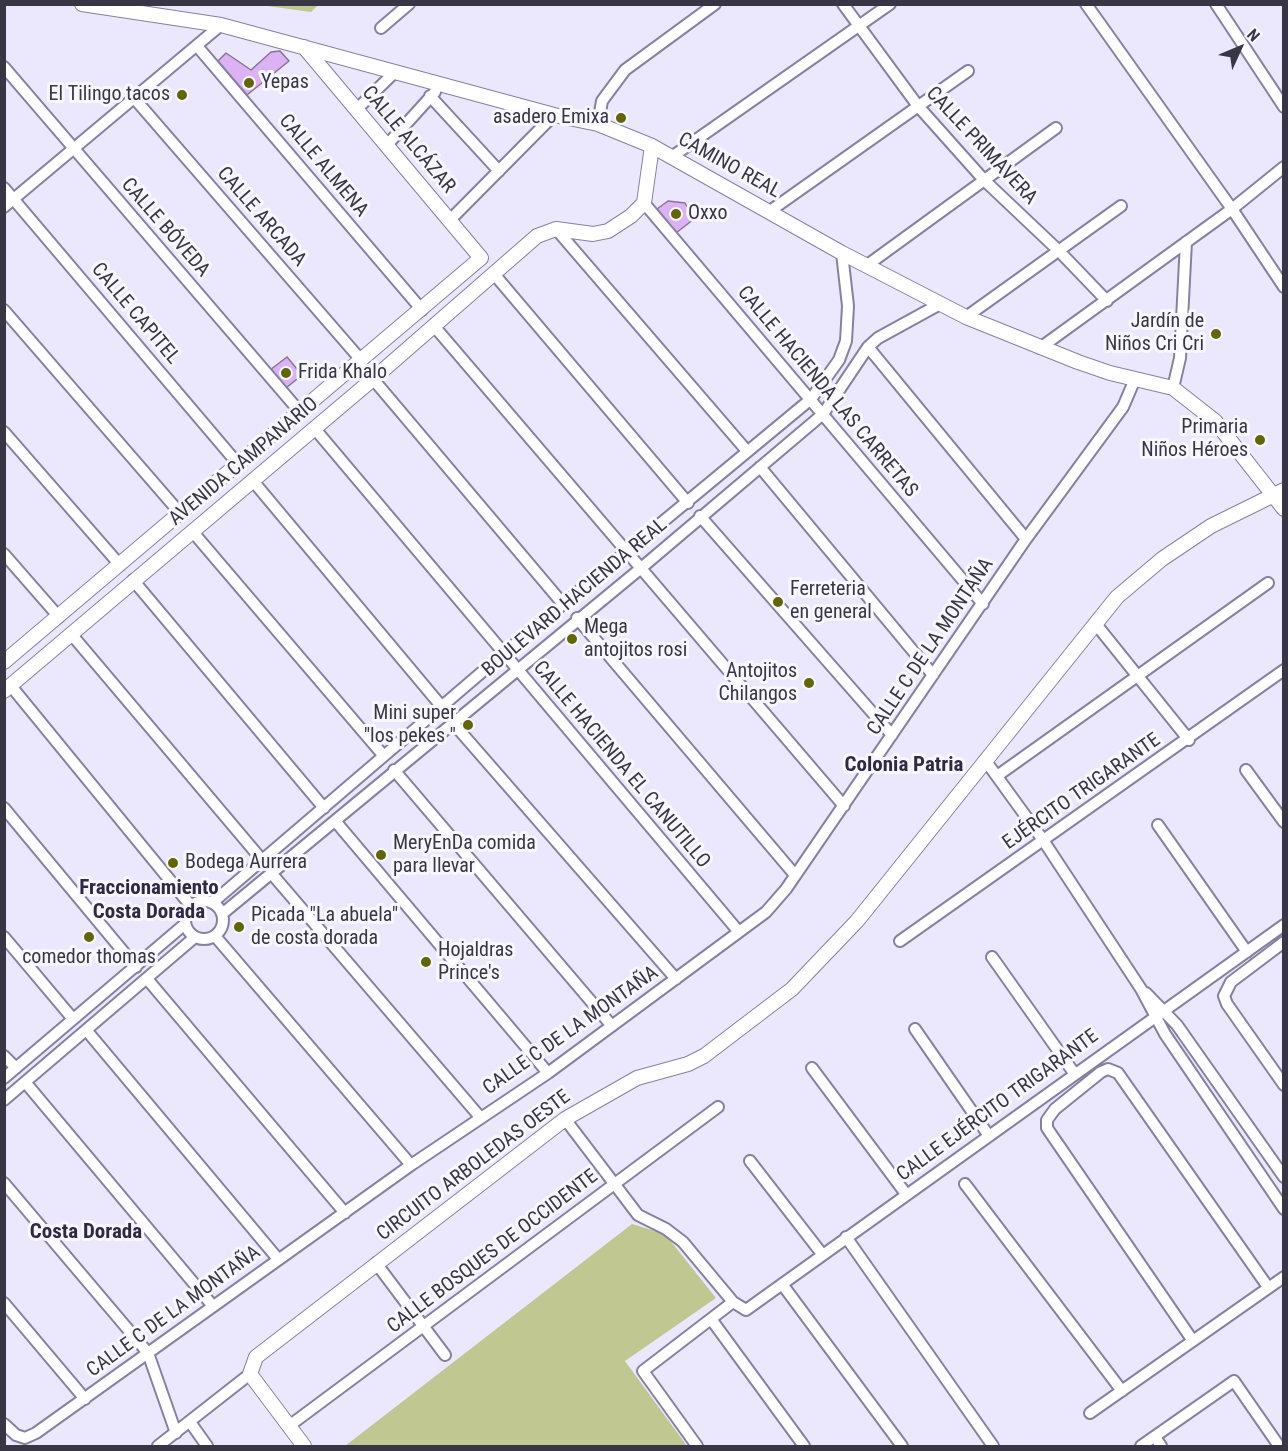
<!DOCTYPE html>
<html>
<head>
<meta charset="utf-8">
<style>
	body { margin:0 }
	#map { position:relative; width:1288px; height:1451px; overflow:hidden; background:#ebe8fe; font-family:"Roboto Condensed",sans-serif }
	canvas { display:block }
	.frame { position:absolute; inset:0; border:6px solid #383644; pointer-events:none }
	.north { position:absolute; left:1210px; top:18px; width:60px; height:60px; -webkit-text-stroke:4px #f8f7ff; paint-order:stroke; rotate:46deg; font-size:16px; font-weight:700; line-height:24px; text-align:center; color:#383644 }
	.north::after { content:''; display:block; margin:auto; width:21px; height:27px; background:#383644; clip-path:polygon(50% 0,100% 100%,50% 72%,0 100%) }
</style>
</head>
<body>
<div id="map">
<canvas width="1288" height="1451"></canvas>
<div class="frame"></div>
<div class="north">N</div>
</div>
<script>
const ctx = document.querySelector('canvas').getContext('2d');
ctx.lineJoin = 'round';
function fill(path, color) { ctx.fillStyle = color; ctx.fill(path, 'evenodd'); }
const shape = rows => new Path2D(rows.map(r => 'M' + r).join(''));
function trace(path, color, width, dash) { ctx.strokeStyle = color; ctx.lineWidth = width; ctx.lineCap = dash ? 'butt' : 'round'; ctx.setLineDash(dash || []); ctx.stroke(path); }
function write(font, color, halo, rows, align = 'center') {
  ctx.font = font + ' "Roboto Condensed",sans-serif'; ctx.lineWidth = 6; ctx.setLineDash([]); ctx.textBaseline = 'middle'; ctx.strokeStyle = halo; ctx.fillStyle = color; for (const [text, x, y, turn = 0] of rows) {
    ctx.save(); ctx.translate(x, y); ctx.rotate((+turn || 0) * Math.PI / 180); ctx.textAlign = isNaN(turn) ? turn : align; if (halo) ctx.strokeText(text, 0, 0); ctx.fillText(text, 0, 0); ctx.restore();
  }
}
const green = shape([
	[260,5,318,5,311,12],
	[632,1224,665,1234,716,1298,625,1361,687,1446,345,1446]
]);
const building = shape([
	[280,51,289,61,247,95,218,61,226,53,251,70,271,52,280,51],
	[668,201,685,203,694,219,676,233,657,209,668,201],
	[287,357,302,375,286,388,270,370,287,357]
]);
const minor = shape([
	[843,4,918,106,984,180,1059,251,1107,301],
	[1086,4,1232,209,1284,287],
	[1216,4,1284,107],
	[381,28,409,4],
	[197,46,422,310],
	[4,67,300,412],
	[430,96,499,171],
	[134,98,361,360],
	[357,109,395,72],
	[598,124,602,101,625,70,715,4],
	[387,145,435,92],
	[673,156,890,4],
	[4,188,238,464],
	[644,203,983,604],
	[4,207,221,25],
	[770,211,968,71],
	[450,220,554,115],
	[556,229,747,451],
	[866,266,1056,128],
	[494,274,688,503],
	[4,310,180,513],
	[966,317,1121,206],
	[434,326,844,806],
	[868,347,1026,539],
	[1040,348,1232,209,1284,167],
	[373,379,563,604],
	[1173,388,1180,358,1186,242],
	[315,429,739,932],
	[4,432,120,565],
	[760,467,933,675],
	[253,481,442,707],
	[700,516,892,735],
	[192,531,383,755],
	[4,554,59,617],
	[133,580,324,808],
	[577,618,795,875],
	[1095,623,1189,740],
	[72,635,262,860],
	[11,686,191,906],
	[453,723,676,979],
	[985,760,1043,840,1141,989,1165,1034,1284,1209],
	[394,770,612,1026],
	[1246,770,1284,822],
	[997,776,1268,583],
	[4,808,136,967],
	[336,822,548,1073],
	[1158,825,1247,952],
	[272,874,480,1117],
	'185 920a19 19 0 1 1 38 0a19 19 0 1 1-38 0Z',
	[212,903,503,654,811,399,839,360,846,341,848,306,842,253],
	[222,914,640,569,823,414,868,347,878,338,940,304],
	[215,936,411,1165],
	[4,937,73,1019],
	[900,941,1284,670],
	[1284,942,1231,982,1224,996,1227,1004,1284,1085],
	[992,957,1074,1073],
	[148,980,345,1213],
	[1146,993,1177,1025,1284,1177],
	[915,1029,989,1136],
	[87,1031,278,1259],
	[4,1056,16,1068],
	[812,1068,906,1194],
	[4,1078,185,924],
	[25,1082,212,1305],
	[4,1100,195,937],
	[565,1119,638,1215,666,1229,683,1242,733,1302,746,1310,1284,925],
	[750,1161,822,1254],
	[4,1183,148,1353,176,1433],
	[965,1184,1122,1391],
	[846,1237,993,1446],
	[376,1263,445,1355],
	[782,1284,902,1446],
	[4,1303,85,1399],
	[711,1319,804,1446],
	[1193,1341,1047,1128,1047,1120,1055,1109,1101,1072,1108,1069,1118,1073,1268,1287],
	[1090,1413,1284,1277],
	[190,1422,207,1446],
	[4,1424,16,1435,25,1438,36,1433,411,1165,548,1073,766,912,786,889,1026,539,1123,407,1135,379],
	[289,1426,718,1107],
	[1155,1437,1161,1446],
	[158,1446,250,1374],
	[697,1446,643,1371,733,1302],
	[1141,1446,1234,1381,1279,1446]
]);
const tertiary = shape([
	[82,4,221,25,554,115,598,124,652,146,842,253,966,317,1078,362,1110,373,1173,388,1215,421,1284,509],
	[4,662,481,258,304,47],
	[4,691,373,379,537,236,556,229,593,234,608,231,631,216,644,203,652,146],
	[304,1446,250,1374,256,1357,565,1119,637,1078,688,1064,704,1056,792,989,857,921,1117,597,1162,559,1211,526,1284,490]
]);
const markers = [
	[249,83,6,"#616602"],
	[182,95,6,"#616602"],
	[621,118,6,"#616602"],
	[676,214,6,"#616602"],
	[1216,334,6,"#616602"],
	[286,373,6,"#616602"],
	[1260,440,6,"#616602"],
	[778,602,6,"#616602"],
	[572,639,6,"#616602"],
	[809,683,6,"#616602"],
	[468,725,6,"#616602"],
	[381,855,6,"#616602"],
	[173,863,6,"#616602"],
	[239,927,6,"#616602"],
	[89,937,6,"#616602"],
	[426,962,6,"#616602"]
];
const poiNames = [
	["Yepas",261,83],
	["El Tilingo tacos",170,95,"right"],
	["asadero Emixa",609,118,"right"],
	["Oxxo",688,214],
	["Jardín de",1204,322,"right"],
	["Niños Cri Cri",1204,345,"right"],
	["Frida Khalo",298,373],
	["Primaria",1248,428,"right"],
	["Niños Héroes",1248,451,"right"],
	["Ferreteria",790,590],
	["en general",790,613],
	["Mega",584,628],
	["antojitos rosi",584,651],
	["Antojitos",797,672,"right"],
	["Chilangos",797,695,"right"],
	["Mini super",456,714,"right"],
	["\"los pekes \"",456,737,"right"],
	["MeryEnDa comida",393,844],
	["para llevar",393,867],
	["Bodega Aurrera",185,863],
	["Picada \"La abuela\"",251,916],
	["de costa dorada",251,939],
	["Hojaldras",438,951],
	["Prince's",438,974],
	["comedor thomas",89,958,"center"]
];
const streetNames = [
	["CALLE ALCÁZAR",408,140,50],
	["CALLE PRIMAVERA",981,146,47],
	["CALLE ALMENA",323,166,50],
	["CAMINO REAL",729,166,29],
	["CALLE ARCADA",261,217,49],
	["CALLE BÓVEDA",165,228,49],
	["CALLE CAPITEL",135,314,50],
	["CALLE HACIENDA LAS CARRETAS",827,392,50],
	["AVENIDA CAMPANARIO",244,462,-40],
	["BOULEVARD HACIENDA REAL",575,598,-40],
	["CALLE C DE LA MONTAÑA",931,647,-56],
	["CALLE HACIENDA EL CANUTILLO",621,765,50],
	["EJÉRCITO TRIGARANTE",1082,792,-35],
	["CALLE C DE LA MONTAÑA",571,1031,-35],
	["CALLE EJÉRCITO TRIGARANTE",998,1106,-36],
	["CIRCUITO ARBOLEDAS OESTE",474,1166,-37],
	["CALLE BOSQUES DE OCCIDENTE",493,1252,-37],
	["CALLE C DE LA MONTAÑA",174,1312,-36]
];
const neighbourhoodNames = [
	["Colonia Patria",904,766],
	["Fraccionamiento",149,889],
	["Costa Dorada",149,913],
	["Costa Dorada",86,1233]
];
fill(green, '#c1c791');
fill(building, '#dcb2f4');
trace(building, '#877392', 1.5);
trace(minor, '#8680a2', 14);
trace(tertiary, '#8680a2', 16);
trace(minor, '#fff', 10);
trace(tertiary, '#fff', 14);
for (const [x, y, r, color] of markers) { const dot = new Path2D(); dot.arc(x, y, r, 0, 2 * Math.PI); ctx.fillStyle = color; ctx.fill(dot); trace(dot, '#f8f7ff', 2); }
write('20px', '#383644', '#f8f7ff', poiNames, 'left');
write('20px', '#383644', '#f8f7ff', streetNames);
write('bold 21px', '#302946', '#f8f7ff', neighbourhoodNames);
</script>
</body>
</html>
